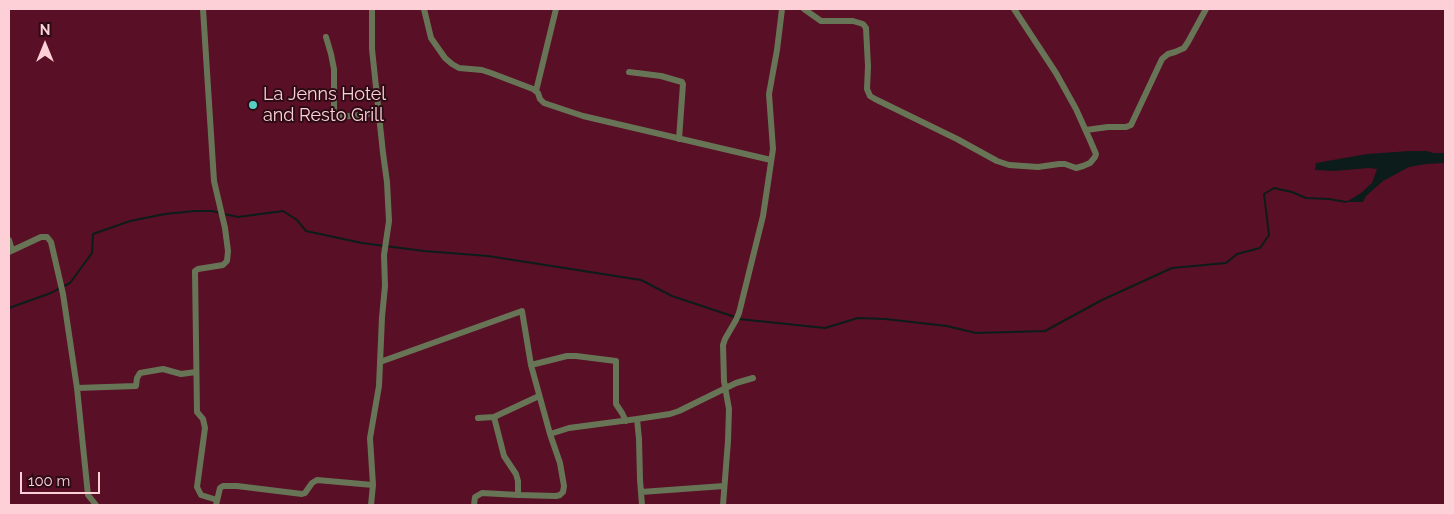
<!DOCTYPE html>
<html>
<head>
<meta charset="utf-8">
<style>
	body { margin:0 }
	#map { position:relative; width:1454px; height:514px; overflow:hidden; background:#590f26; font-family:Raleway,sans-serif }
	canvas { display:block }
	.frame { position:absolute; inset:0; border:10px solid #fdcfd6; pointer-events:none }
	.north { position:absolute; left:20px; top:20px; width:50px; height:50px; -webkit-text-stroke:4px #2c0c14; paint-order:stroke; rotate:0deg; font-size:14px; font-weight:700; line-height:20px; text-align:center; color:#fdcfd6 }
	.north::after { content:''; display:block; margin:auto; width:18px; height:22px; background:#fdcfd6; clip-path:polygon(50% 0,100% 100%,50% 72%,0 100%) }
	.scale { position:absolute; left:20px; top:472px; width:80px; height:22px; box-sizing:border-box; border:2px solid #fdcfd6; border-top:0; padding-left:6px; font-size:15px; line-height:18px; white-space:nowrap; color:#fdcfd6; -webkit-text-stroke:4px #2c0c14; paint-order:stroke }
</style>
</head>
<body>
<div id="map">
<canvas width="1454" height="514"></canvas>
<div class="frame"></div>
<div class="north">N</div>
<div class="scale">100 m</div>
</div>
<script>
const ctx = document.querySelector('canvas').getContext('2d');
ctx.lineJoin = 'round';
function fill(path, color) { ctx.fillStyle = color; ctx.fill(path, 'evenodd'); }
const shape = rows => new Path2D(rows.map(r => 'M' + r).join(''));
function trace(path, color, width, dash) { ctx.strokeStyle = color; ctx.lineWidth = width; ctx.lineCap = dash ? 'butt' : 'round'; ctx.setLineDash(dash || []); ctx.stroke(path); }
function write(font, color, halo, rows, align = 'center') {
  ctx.font = font + ' Raleway,sans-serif'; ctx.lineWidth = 4; ctx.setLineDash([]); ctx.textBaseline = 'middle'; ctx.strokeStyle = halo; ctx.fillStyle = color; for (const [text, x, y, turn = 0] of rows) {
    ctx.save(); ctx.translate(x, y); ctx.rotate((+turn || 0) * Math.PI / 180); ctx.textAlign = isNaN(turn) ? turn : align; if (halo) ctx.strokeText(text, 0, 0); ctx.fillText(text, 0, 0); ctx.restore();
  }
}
const water = shape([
	[1410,151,1427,151,1433,153,1445,153,1445,163,1426,164,1409,167,1383,181,1366,196,1363,202,1346,202,1361,193,1372,183,1377,169,1369,168,1334,171,1315,170,1316,163,1367,154]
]);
const stream = shape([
	[224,214,238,217,283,211,297,220,306,231,362,243,424,251,488,256,641,280,672,296,735,317],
	[64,286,70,283,92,253,93,234,130,221,165,214,195,211,212,211,220,213],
	[9,308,51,293,60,288],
	[739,319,825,328,858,318,885,319,947,326,976,333,1045,331,1102,300,1172,268,1226,263,1237,254,1260,248,1269,235,1264,194,1274,188,1292,192,1306,198,1329,199,1346,202]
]);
const minor = shape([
	[203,9,214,181,225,228,228,251,227,261,223,265,198,269,195,271,197,412,203,419,205,428,197,487,201,495,217,500],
	[424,9,431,38,445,58,452,64,459,68,482,70,491,73,533,89,538,93,540,99,544,103,583,116,771,160],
	[804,9,821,21,853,21,863,24,866,28,868,66,867,89,870,96,875,99,957,139,997,161,1009,165,1038,167,1059,164,1065,164,1076,168,1083,166,1090,163,1095,157,1096,154,1090,140,1076,109,1056,73,1014,9],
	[326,37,331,54,334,69,334,115,336,117,340,117,379,113],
	[629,72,661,76,682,82,683,84,679,139],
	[536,91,556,9],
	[1086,130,1108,127,1126,127,1131,125,1162,59,1168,54,1175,52,1184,48,1188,42,1206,9],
	[9,240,12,250],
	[9,252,41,237,47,237,51,242,63,294,77,388,88,495,96,505],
	[380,362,522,311,531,365,550,434],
	[531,365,567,356,576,356,616,361,616,404,622,413,626,421],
	[77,388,136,386,137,378,140,373,163,369,181,374,196,372],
	[494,417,539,396],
	[478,418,494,417,504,456,516,474,518,481,518,495],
	[641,492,724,486],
	[216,505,220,488,223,486,237,486,302,494,305,493,312,483,317,480,373,485],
	[371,505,373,485,370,438,379,386,382,317,385,286,384,255,389,221,387,182,383,153,372,49,372,9],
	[474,505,475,497,482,493,518,495,556,496,560,495,563,492,564,486,560,463,550,434,569,428,637,419],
	[642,505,640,480,639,439,637,419,670,414,679,411,736,383,753,378],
	[723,505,728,441,729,409,724,381,723,345,725,339,736,320,739,313,763,216,773,149,769,94,777,50,782,9]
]);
const markers = [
	[253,105,5,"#56cec3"]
];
const poiNames = [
	["La Jenns Hotel",263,95],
	["and Resto Grill",263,116]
];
fill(water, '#0c1c1a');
trace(stream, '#0c1c1a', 2);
trace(minor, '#677556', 6);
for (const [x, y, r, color] of markers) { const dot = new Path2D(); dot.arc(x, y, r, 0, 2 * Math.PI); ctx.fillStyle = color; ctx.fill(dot); trace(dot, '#2c0c14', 2); }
write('18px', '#fdcfd6', '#2c0c14', poiNames, 'left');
</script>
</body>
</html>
